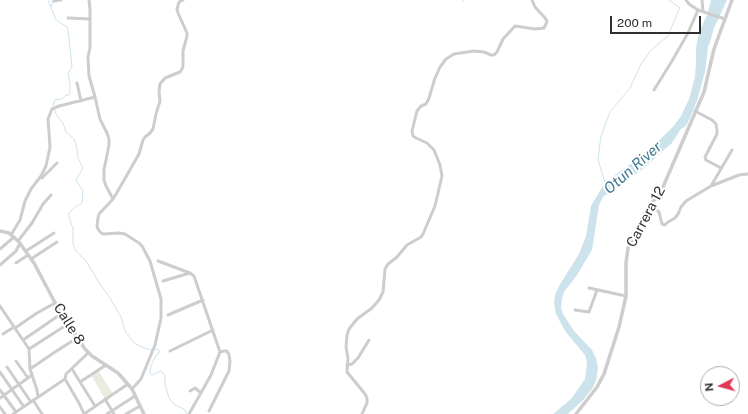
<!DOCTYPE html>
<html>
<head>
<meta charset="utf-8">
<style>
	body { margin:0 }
	#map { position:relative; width:748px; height:414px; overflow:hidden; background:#fff; font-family:"Public Sans",sans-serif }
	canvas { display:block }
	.north { position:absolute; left:700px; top:366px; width:40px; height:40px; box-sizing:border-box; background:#fff; border:1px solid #acacac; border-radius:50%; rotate:264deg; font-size:11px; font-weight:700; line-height:16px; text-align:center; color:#303030 }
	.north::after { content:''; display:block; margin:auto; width:14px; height:18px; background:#e13857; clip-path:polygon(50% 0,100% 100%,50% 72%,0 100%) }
	.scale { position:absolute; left:610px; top:16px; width:91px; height:18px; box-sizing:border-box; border:2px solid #303030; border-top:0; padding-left:5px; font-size:12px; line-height:14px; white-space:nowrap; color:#303030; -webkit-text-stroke:3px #fff; paint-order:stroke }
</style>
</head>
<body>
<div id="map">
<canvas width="748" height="414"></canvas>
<div class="north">N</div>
<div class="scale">200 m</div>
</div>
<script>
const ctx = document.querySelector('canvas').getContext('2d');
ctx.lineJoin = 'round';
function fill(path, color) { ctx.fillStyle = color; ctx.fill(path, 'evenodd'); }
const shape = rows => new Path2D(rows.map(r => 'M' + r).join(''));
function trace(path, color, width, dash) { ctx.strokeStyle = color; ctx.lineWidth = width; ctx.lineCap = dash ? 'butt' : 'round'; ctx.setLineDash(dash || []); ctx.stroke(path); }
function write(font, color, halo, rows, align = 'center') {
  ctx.font = font + ' "Public Sans",sans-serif'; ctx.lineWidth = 4; ctx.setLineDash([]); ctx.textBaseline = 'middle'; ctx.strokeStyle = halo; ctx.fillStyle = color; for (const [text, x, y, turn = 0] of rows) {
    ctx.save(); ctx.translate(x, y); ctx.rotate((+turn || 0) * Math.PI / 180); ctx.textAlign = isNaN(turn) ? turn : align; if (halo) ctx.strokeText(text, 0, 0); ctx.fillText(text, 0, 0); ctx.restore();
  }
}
const green = shape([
	[98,370,113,394,105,399,91,375]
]);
const water = shape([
	[711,0,727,0,714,28,711,39,708,47,705,72,697,101,689,120,686,126,681,129,671,144,660,153,651,162,643,169,603,197,599,205,592,250,577,275,564,292,562,299,561,307,563,314,574,331,592,350,596,358,598,368,596,381,592,389,583,400,568,414,553,414,571,399,585,379,587,362,585,355,565,331,556,314,554,303,555,295,559,286,579,254,586,236,591,206,603,186,619,172,644,155,655,144,672,128,681,116,689,99,695,77,696,64,696,48,698,37,701,28,707,15]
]);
const stream = shape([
	[48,0,56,20,67,27,69,38,72,67,68,73,70,84,70,93,69,95,66,95,62,99,55,100,53,106],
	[462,2,464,0],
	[51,7,53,1],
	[54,109,57,116,63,123,66,132,74,139,77,149,78,158,83,168,76,180,83,191,82,203,74,208,69,213,69,217,73,229,73,244,76,251,86,261,100,284,108,295,121,317,125,331,134,343,142,347,151,350,157,349,159,350,159,353,156,355,151,366,150,373,152,375,161,371,163,373,165,376,165,384,169,398,175,405,184,409,187,414],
	[605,183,598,159,601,136,610,112,630,88,641,64,651,50,668,36,677,14,680,8,669,0]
]);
const minor = shape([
	[89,0,90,9,90,48,88,57,89,76,95,97],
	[686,0,689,4,698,10,725,19],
	[702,0,703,11],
	[54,1,61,0],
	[68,18,90,19],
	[77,83,81,101],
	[654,90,672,61,688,33,698,10],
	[695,111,712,120,716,124,717,130,717,134,705,157,706,160,721,168],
	[42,178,57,163],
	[711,186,732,150],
	[648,207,655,209,659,212,662,224,665,225,668,222,675,218,678,214,681,207,686,201,711,186,739,175,748,174],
	[11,235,20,220,25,201,31,189,41,176,46,166,50,147,48,119,52,109,59,106,95,97,100,119,107,133,109,139,109,145,104,170,104,180,106,186,113,199],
	[18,241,32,223,43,204,51,195],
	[0,249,14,237],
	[26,251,54,233],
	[31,259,57,242],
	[158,261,190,273],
	[16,263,28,255],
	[0,265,16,251,20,243],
	[163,281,190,273,194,276,220,352,211,375,189,414],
	[589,288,626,296],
	[0,306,29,349,30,369,37,390,38,397],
	[575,310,589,312,597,290],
	[168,315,203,300],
	[15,328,37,313,55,303],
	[3,334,14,327],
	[23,340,61,314],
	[29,349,68,324],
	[170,351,213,330],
	[16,361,28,378],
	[347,365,352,364,358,358,369,340],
	[7,367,31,402],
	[30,369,55,352,77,338],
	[72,369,95,406],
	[0,372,24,407],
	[65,379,79,403,84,414],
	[80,382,106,365],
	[132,389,141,379,155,345,161,318,161,299,150,261,142,246,139,243,125,234,119,233,103,234,100,232,98,229,97,226,98,218,99,214,113,199,119,189,139,154,143,140,145,137,150,133,153,129,156,114,160,101,159,91,160,84,165,78,180,72,182,69,183,66,183,51,187,36,187,33,178,13,177,9,179,2,183,0],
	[0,390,16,412],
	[190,391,195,388,201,393],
	[0,398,32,375],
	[105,399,114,414],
	[33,400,42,414],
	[0,407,5,414],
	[209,411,229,371,230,361,229,355,227,351,224,351,220,352],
	[13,414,65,379,66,374,88,353],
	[84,414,128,384],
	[107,414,135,396],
	[126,414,140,406],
	[362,414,367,403,367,398,365,394,347,372,348,358,346,347,347,335,349,329,357,319,372,308,379,300,383,292,385,269,388,264,397,257,407,245,421,237,423,234,435,206,442,176,440,165,434,150,427,143,416,138,413,136,412,131,417,111,421,106,426,104,429,98,435,78,440,67,446,59,454,54,474,51,484,52,491,55,494,55,497,52,503,39,515,26,535,29,544,28,546,24,547,21,545,18,535,7,532,0]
]);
const tertiary = shape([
	[0,231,9,233,19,242,34,263,61,314,85,349,92,356,118,373,132,389,144,414],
	[576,414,597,387,604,374,619,327,626,296,626,263,628,248,648,207,657,197,663,187,704,92,714,49,732,0]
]);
const streetNames = [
	["Carrera 12",646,217,-62],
	["Calle 8",69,324,58]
];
const waterNames = [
	["Otun River",633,168,-41]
];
fill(green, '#e8eddf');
fill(water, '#cce3ec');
trace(stream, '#cce3ec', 1);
trace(minor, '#cdcdcd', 3);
trace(tertiary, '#cdcdcd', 3.5);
write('14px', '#303030', '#fff', streetNames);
write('italic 15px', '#3f7a91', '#fff', waterNames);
</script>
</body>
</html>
